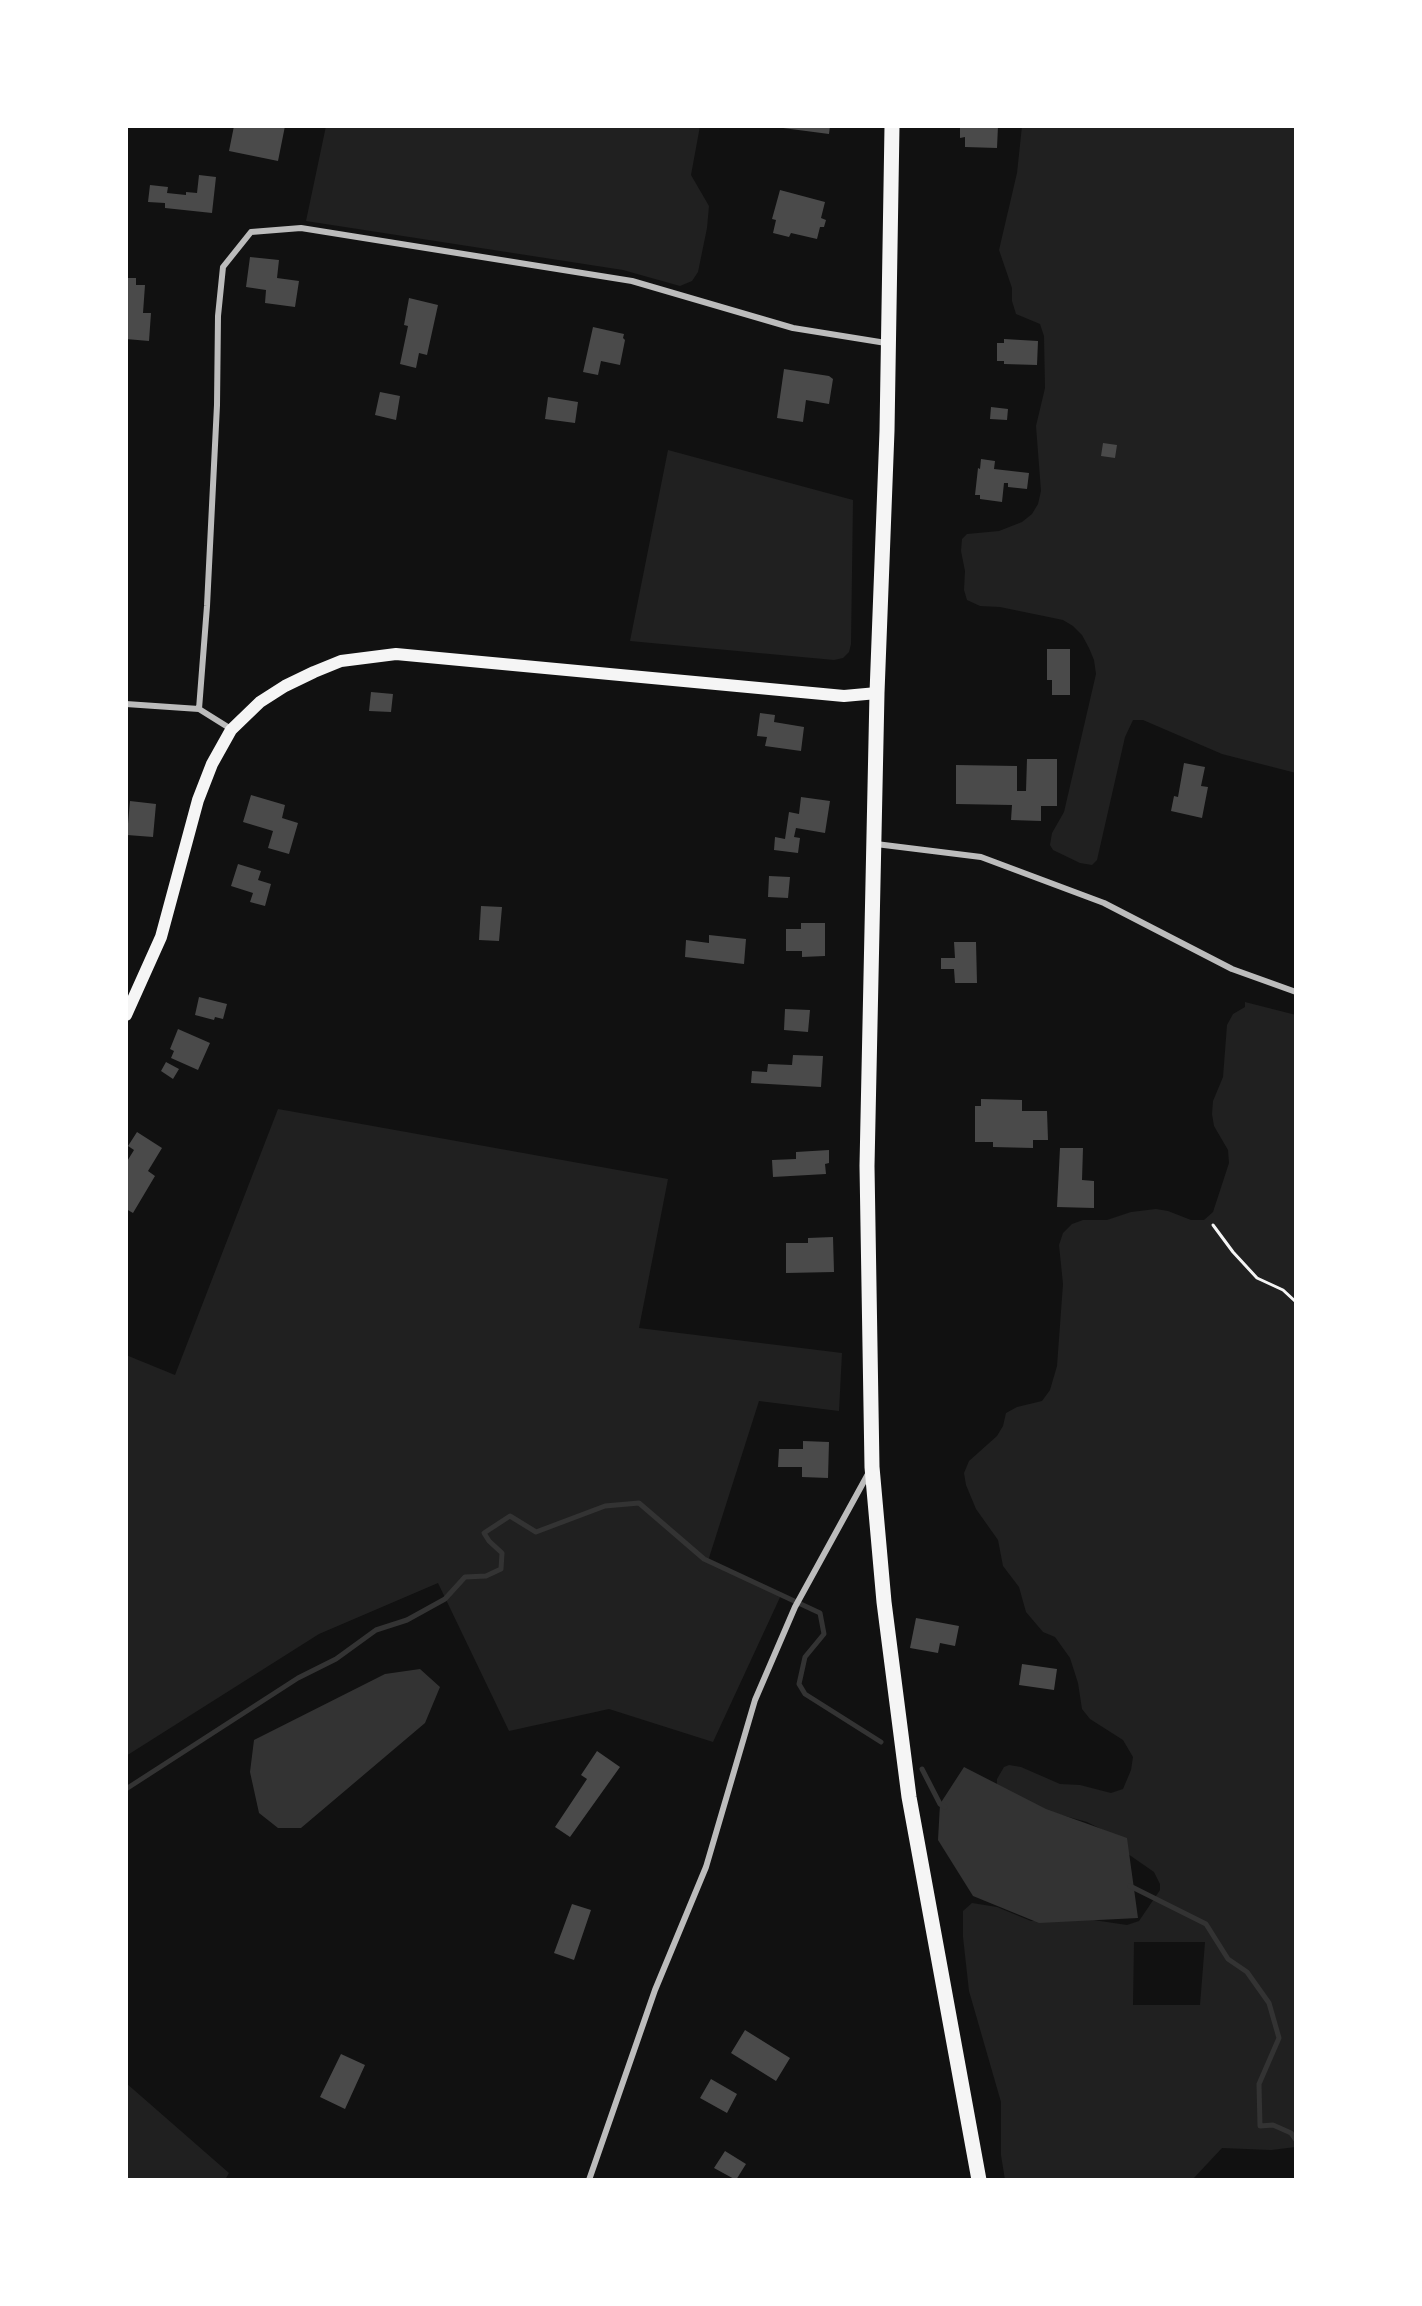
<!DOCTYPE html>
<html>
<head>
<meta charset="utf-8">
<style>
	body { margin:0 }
	#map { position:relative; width:1422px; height:2306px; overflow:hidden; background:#111; font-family:"Alegreya Sans",sans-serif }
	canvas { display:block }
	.frame { position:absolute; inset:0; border:128px solid #fff; pointer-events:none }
</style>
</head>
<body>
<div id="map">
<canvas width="1422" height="2306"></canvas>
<div class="frame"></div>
</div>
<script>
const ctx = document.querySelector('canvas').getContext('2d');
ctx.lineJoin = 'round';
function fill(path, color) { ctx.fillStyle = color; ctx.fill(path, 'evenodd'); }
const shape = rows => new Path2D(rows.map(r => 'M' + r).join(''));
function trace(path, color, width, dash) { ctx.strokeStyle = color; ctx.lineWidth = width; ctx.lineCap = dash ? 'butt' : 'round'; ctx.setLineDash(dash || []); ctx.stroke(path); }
const green = shape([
	[326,126,700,126,691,175,709,206,707,228,698,272,692,281,680,286,623,270,306,221],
	[1022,126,1296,126,1296,773,1222,754,1143,720,1133,720,1125,737,1097,860,1092,865,1080,863,1053,850,1050,845,1052,833,1064,812,1096,674,1094,660,1089,648,1082,635,1073,626,1063,620,1000,607,980,606,967,600,964,590,965,571,961,551,962,539,967,534,999,531,1022,522,1032,514,1038,504,1041,491,1036,426,1045,388,1044,336,1040,324,1016,314,1012,301,1012,288,999,250,1017,173],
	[668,450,853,500,851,644,849,652,843,658,834,660,630,641],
	[1245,1002,1296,1015,1296,2147,1271,2150,1222,2148,1192,2180,1005,2180,1001,2155,1001,2102,969,1991,963,1937,963,1911,972,1903,997,1907,1031,1921,1080,1918,1127,1925,1139,1921,1160,1890,1160,1884,1154,1872,1128,1854,1111,1834,1087,1822,1043,1810,997,1785,997,1779,1004,1767,1009,1765,1021,1767,1060,1784,1080,1785,1111,1793,1123,1789,1131,1770,1133,1757,1123,1740,1090,1719,1082,1709,1078,1683,1070,1658,1055,1637,1043,1632,1026,1612,1019,1587,1003,1566,998,1540,976,1509,966,1485,964,1473,969,1461,997,1436,1003,1426,1006,1413,1017,1407,1042,1401,1050,1390,1057,1366,1063,1284,1059,1245,1063,1233,1072,1224,1083,1220,1107,1220,1131,1212,1156,1209,1168,1211,1191,1220,1204,1220,1213,1212,1229,1163,1228,1150,1214,1126,1212,1114,1213,1101,1223,1077,1227,1025,1233,1014,1245,1007],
	[1134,1942,1205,1942,1200,2005,1133,2005],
	[278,1109,668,1179,639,1328,842,1353,839,1411,759,1401,708,1561,782,1593,713,1742,609,1709,509,1731,438,1583,319,1634,126,1756,126,1355,175,1375],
	[126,2083,229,2173,225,2180,126,2180]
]);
const water = shape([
	[420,1669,440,1687,425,1723,301,1828,278,1828,259,1813,250,1772,254,1740,385,1674],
	[964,1767,1046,1809,1127,1838,1138,1918,1039,1923,973,1896,938,1840,940,1804]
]);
const stream = shape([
	[922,1769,940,1804,945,1807],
	[126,1789,298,1678,336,1659,376,1630,407,1620,445,1599,465,1577,486,1576,501,1569,502,1553,489,1541,484,1533,510,1516,536,1532,605,1506,639,1503,704,1559,820,1613,824,1634,805,1657,799,1684,805,1694,881,1742],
	[1130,1886,1206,1924,1228,1959,1247,1972,1269,2003,1279,2038,1259,2084,1260,2126,1273,2125,1291,2133,1296,2140]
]);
const building = shape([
	[234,126,285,126,278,161,229,151],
	[784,126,830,126,829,134,783,128],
	[960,126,998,126,997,148,965,147,965,137,960,138],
	[199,175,216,177,212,213,165,208,165,203,148,202,150,185,168,187,167,193,186,195,186,192,197,193],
	[780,190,825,202,821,218,826,220,824,227,820,227,817,239,791,233,789,237,773,233,776,220,772,219],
	[250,257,279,260,277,278,299,281,295,307,265,303,266,290,246,287],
	[126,278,136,278,136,285,145,285,143,313,151,313,149,341,126,339],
	[409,298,438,305,427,355,419,353,416,368,400,364,408,326,404,325],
	[593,327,624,334,623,338,625,340,620,365,601,361,598,375,583,372],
	[1004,339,1038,341,1037,365,1004,364,1004,361,997,361,997,343,1004,343],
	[784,369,829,376,833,379,829,404,806,400,803,422,777,418],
	[380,392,400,396,396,420,375,415],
	[548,397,578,402,575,423,545,419],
	[991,407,1008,409,1007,420,990,419],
	[1103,443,1117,445,1115,458,1101,456],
	[981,459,995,461,994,469,1029,473,1027,489,1008,487,1008,483,1004,483,1002,502,980,499,980,495,975,495,978,468,980,469],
	[1047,649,1070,649,1070,695,1052,695,1052,680,1047,680],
	[371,692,393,694,391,712,369,711],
	[760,713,775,715,774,722,804,727,801,751,765,746,767,737,757,736],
	[1027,759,1057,759,1057,806,1041,806,1041,821,1011,820,1012,805,956,804,956,765,1017,766,1017,791,1026,791],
	[1184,763,1205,767,1201,786,1208,787,1202,818,1171,811,1174,796,1178,797],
	[251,795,285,805,282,818,298,823,289,854,268,848,273,831,243,822],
	[801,797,830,801,825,833,796,828,794,837,800,838,798,853,774,850,775,837,785,839,789,812,799,814],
	[130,801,156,804,153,837,127,835],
	[238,864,261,871,258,880,271,884,265,906,250,902,253,893,231,886],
	[769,876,790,877,788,898,768,897],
	[481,906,502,907,499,941,479,940],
	[801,923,825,923,825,956,802,957,802,951,786,951,786,929,801,929],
	[709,935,746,939,744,964,685,957,686,940,709,943],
	[954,942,976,942,977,983,955,983,954,969,941,969,941,958,955,958],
	[199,997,227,1004,223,1019,215,1017,214,1020,195,1015],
	[785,1009,810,1010,808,1032,784,1030],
	[178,1029,210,1043,198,1070,171,1058,174,1051,170,1049],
	[793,1055,823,1056,821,1087,751,1083,752,1071,767,1072,768,1064,792,1065],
	[166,1062,179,1069,173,1079,161,1071],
	[981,1099,1022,1100,1022,1111,1047,1111,1048,1140,1033,1140,1033,1148,993,1147,993,1142,975,1142,975,1106,981,1106],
	[137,1132,162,1148,148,1171,155,1176,133,1213,126,1209,126,1163,134,1150,128,1146],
	[1060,1148,1083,1148,1082,1180,1094,1181,1094,1208,1057,1207],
	[829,1150,829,1163,825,1164,826,1174,773,1177,772,1160,796,1159,796,1152],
	[833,1237,834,1272,786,1273,786,1243,808,1243,808,1238],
	[803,1441,829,1442,828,1478,802,1477,802,1467,778,1467,779,1449,803,1449],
	[916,1618,959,1626,955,1646,940,1643,938,1653,910,1648],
	[1022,1664,1057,1669,1054,1690,1019,1685],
	[597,1751,620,1767,570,1837,555,1827,587,1779,581,1775],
	[572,1904,591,1910,574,1960,554,1953],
	[745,2030,790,2058,776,2081,731,2053],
	[341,2054,365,2065,345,2109,320,2097],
	[711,2079,737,2094,727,2113,700,2098],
	[725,2151,746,2164,736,2180,714,2168]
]);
const path = shape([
	[1213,1225,1233,1252,1257,1278,1283,1290,1296,1302]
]);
const minor = shape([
	[126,704,199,709,231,729],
	[199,709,207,606,217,405,218,316,223,267,251,232,301,228,632,281,793,328,886,343],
	[876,844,981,857,1104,903,1232,969,1296,992],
	[589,2180,655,1990,706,1867,755,1700,795,1607,868,1474]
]);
const secondary = shape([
	[126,1015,161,937,198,800,212,764,231,730,260,702,285,686,314,672,341,661,396,654,844,696,877,693]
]);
const primary = shape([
	[892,126,887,431,877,693,867,1166,872,1467,884,1602,909,1797,979,2180]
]);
fill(green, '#202020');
fill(water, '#333');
trace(stream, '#333', 5);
fill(building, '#4a4a4a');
trace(path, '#f5f5f5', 3);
trace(minor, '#bcbcbc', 6);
trace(secondary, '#f5f5f5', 12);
trace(primary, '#f5f5f5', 15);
</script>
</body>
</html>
